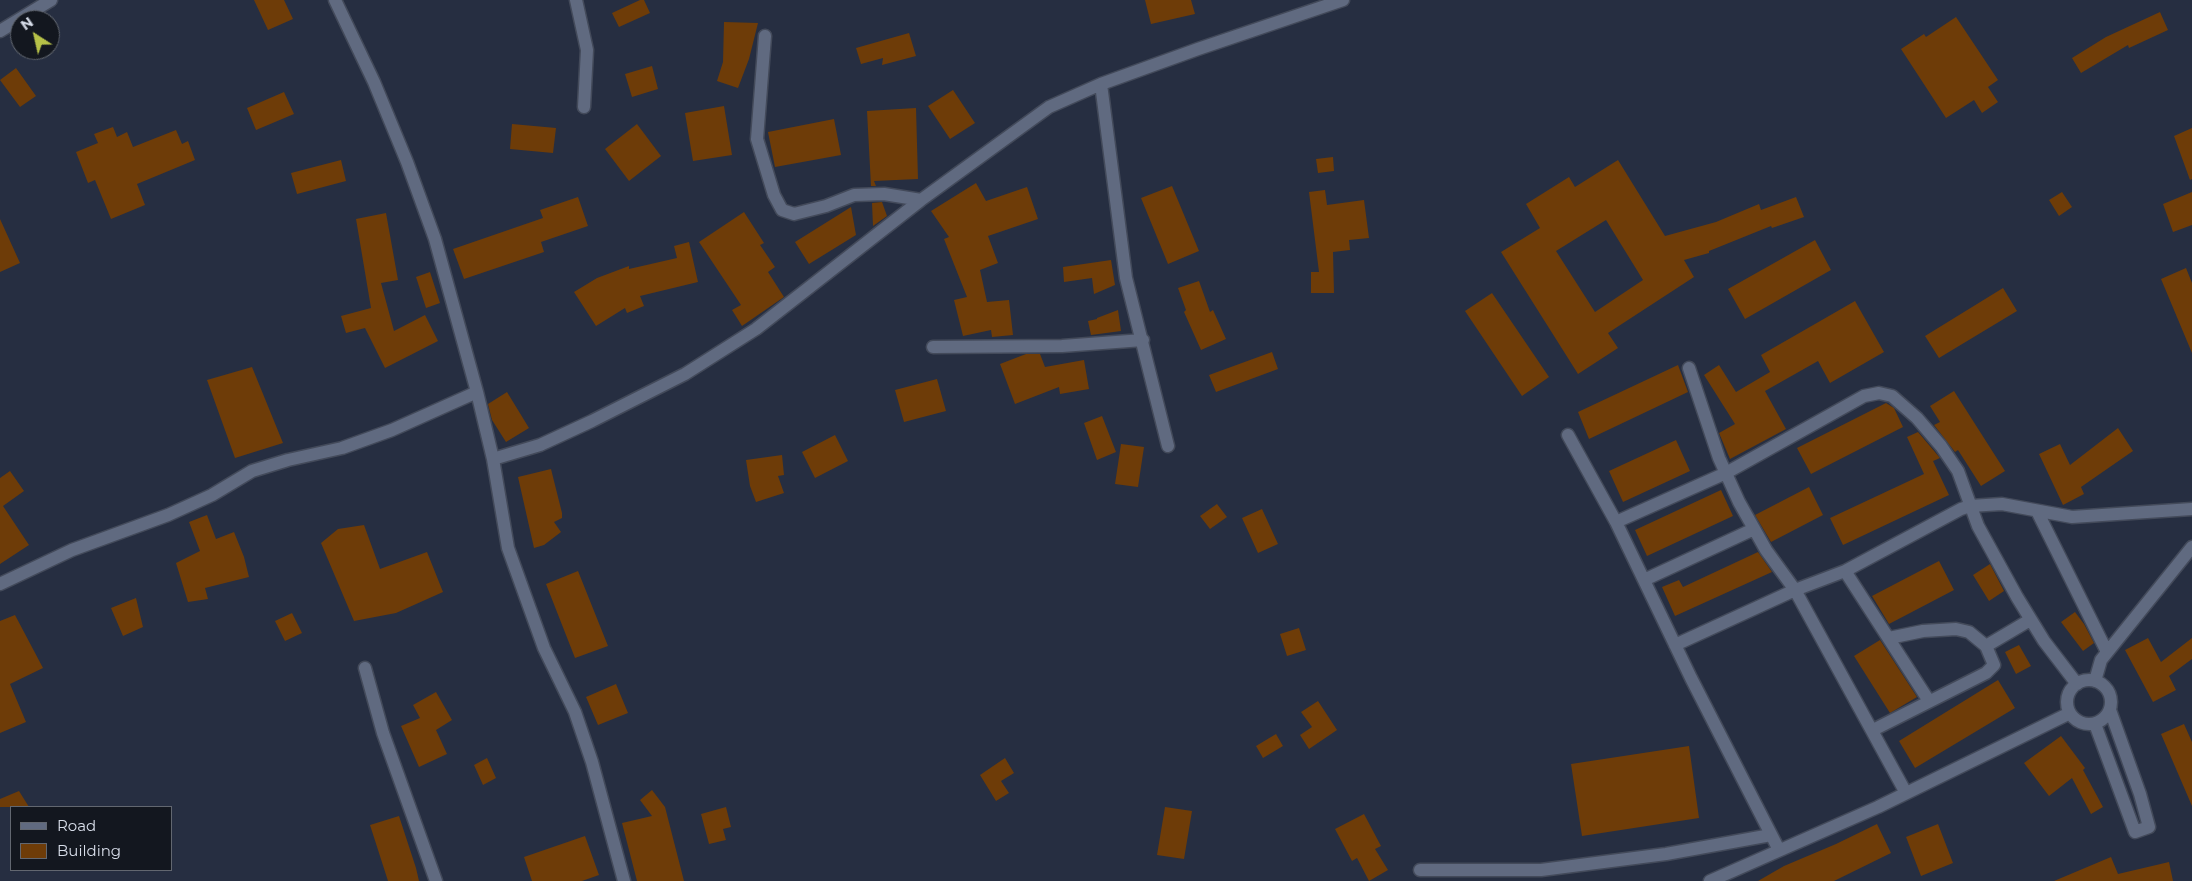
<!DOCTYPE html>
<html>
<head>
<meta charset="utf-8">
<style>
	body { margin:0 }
	#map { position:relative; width:2192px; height:881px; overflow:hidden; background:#262e41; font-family:Montserrat,sans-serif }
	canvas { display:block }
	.legend { position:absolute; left:10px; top:806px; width:162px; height:65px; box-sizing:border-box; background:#13171f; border:1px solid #626770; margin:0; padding:6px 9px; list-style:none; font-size:15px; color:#d8deea }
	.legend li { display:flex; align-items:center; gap:10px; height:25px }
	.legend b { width:25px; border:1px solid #626770 }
	.north { position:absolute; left:10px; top:10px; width:50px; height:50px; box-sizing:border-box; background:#13171f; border:1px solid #626770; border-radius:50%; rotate:325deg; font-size:14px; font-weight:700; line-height:20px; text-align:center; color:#d8deea }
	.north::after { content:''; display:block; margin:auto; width:18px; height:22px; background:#b6c148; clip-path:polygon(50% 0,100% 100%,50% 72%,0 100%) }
</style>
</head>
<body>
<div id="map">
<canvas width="2192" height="881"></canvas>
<ul class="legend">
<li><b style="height:6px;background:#606a80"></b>Road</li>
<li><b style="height:14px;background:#6e3c08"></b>Building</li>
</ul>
<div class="north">N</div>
</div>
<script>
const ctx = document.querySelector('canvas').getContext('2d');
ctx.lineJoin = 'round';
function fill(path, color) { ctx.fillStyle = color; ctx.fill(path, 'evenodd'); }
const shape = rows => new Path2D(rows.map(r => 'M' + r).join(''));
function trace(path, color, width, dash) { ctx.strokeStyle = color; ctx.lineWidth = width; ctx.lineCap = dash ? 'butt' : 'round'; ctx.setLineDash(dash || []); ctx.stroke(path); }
const building = shape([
	[254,0,284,0,293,19,268,30],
	[640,0,644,0,650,13,619,27,612,13],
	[1145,0,1191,0,1195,14,1151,24],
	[2160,12,2168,30,2129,48,2128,45,2081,73,2072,58,2106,37],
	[1956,17,1998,80,1988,87,1998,102,1982,113,1974,100,1946,118,1901,49,1924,34,1926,37],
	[724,22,758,23,749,59,738,88,717,81,723,62],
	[909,33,916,56,882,65,883,58,861,64,856,48],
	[652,66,658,89,632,97,625,74],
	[16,68,36,96,20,107,0,80],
	[953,90,975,123,950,139,928,106],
	[284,92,294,114,256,130,247,108],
	[724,106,732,155,693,161,685,113],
	[916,108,918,179,874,181,876,186,871,186,867,111],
	[834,119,841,155,775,167,768,132],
	[512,124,556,128,553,153,510,149],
	[637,124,661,156,629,181,605,149],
	[113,127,117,137,127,132,133,147,176,130,182,144,188,141,195,160,137,184,145,205,111,219,95,180,88,183,76,152,98,143,94,134],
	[2192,128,2192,179,2190,180,2174,136],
	[1333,157,1334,171,1318,173,1316,159],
	[341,160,346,181,297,194,291,173],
	[1618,160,1665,236,1716,222,1759,204,1761,210,1796,197,1804,217,1772,228,1771,226,1709,251,1709,253,1684,260,1694,277,1608,333,1618,348,1578,374,1501,252,1540,228,1526,204,1569,177,1575,187],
	[1606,220,1643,280,1595,312,1556,251],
	[976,183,986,201,1027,187,1038,219,988,236,998,263,980,270,987,302,1009,300,1013,335,992,337,991,330,963,336,954,300,967,297,944,239,949,237,931,211],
	[1172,186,1199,251,1168,264,1141,198],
	[1325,190,1327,205,1364,200,1369,238,1349,240,1350,250,1333,252,1334,293,1311,293,1311,272,1319,272,1309,192],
	[2062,192,2072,207,2059,216,2049,200],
	[2192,192,2192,225,2173,232,2163,204],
	[578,197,588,226,541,242,544,252,464,279,453,249,543,218,540,210],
	[882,202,887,216,873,226,872,203],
	[851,207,856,235,809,264,795,242],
	[744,212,764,243,760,245,775,267,768,272,784,297,742,326,732,310,741,305,699,242],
	[386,213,398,280,381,283,394,331,425,315,438,341,385,368,365,328,346,333,341,316,371,308,356,219],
	[0,219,20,263,0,272],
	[1815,240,1831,270,1745,319,1728,289],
	[689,242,698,282,640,296,644,306,627,313,625,308,596,326,574,292,597,278,629,266,629,269,677,258,674,246],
	[1111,260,1115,285,1094,294,1092,278,1064,282,1063,267],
	[2186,268,2192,283,2192,353,2161,279],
	[430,272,440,303,426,308,416,277],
	[1199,281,1210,312,1213,310,1226,339,1201,350,1184,312,1186,310,1178,288],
	[2003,288,2017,311,1939,358,1925,336],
	[1492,293,1549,377,1522,396,1465,311],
	[1855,301,1884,352,1830,383,1818,361,1765,391,1786,429,1730,459,1719,433,1735,424,1704,375,1719,365,1736,392,1770,372,1761,355],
	[1118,310,1121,331,1091,335,1088,321,1097,319,1097,318],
	[1272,352,1278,369,1216,392,1209,375],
	[1026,354,1040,354,1045,367,1084,360,1089,389,1060,394,1059,387,1015,404,1000,364],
	[1678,365,1688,392,1589,439,1578,412],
	[252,367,283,443,235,458,207,380],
	[937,379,946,411,904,422,895,390],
	[1954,391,2005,471,1981,486,1958,450,1955,452,1934,425,1940,422,1930,406],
	[507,392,529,428,506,442,492,420,488,404],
	[1886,403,1894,408,1903,427,1811,474,1797,448],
	[1102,416,1116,452,1097,460,1084,423],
	[2118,428,2133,451,2081,487,2084,494,2063,505,2039,454,2060,444,2070,465],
	[1918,432,1940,458,1933,461,1949,495,1843,545,1830,518,1924,474,1907,437],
	[835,435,848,461,815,478,802,452],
	[1676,440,1690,471,1623,502,1609,471],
	[1121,444,1144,447,1138,487,1115,484],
	[782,455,784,475,778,476,784,493,756,502,750,486,746,460],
	[551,469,562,513,562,518,554,522,561,532,544,545,534,548,518,477],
	[10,471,24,491,3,506,29,545,0,564,0,478],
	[1809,487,1823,515,1771,542,1755,515],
	[1721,490,1733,516,1647,556,1635,530],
	[1217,504,1227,517,1210,529,1200,516],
	[1262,509,1278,544,1258,553,1242,518],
	[207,515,216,539,234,532,244,557,249,577,205,588,208,599,188,602,176,563,200,551,189,522],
	[364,525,380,569,427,552,443,592,396,613,354,621,321,543,338,529],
	[1758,552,1772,572,1675,616,1662,587,1679,580,1683,587],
	[1939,561,1954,590,1889,624,1872,596],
	[1990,564,2004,591,1989,601,1973,575],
	[578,571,608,646,575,658,546,584],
	[136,598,143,627,123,636,111,608],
	[2075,612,2084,624,2094,643,2083,651,2061,622],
	[292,613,302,633,285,641,275,621],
	[15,615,43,668,10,684,26,722,0,733,0,621],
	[1299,628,1306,650,1287,656,1280,634],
	[2148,638,2161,662,2192,638,2192,659,2169,676,2176,690,2153,702,2125,650],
	[1880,640,1917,697,1890,713,1854,656],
	[2019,645,2031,666,2016,674,2005,652],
	[1998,680,2015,708,1915,768,1899,741],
	[616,684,628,713,598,725,586,697],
	[436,692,452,720,436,730,447,754,419,767,401,726,420,718,413,705],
	[1318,701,1337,730,1309,749,1300,735,1312,727,1301,712],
	[2184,724,2192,742,2192,806,2161,734],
	[1276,734,1283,746,1263,758,1256,746],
	[2061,736,2085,768,2083,770,2103,807,2091,814,2072,778,2049,796,2024,763],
	[1689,746,1699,818,1582,836,1571,764],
	[487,758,496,778,483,785,474,765],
	[1005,758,1014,773,1001,781,1009,793,996,801,980,775],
	[652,790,665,807,684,881,637,881,622,823,652,816,640,800],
	[19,791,29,807,0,807,0,799],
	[726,807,731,827,723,829,726,840,709,844,701,814],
	[1165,807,1192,811,1184,859,1157,855],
	[1364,814,1381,846,1375,849,1388,870,1369,881,1357,858,1352,861,1335,829],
	[399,816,416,868,419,881,388,881,370,825],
	[1877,824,1891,853,1834,881,1758,881,1784,866,1836,844],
	[1938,824,1953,863,1921,876,1906,837],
	[585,836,599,875,582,881,532,881,524,857],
	[2111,857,2118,874,2169,862,2173,881,2054,881]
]);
const minor = shape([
	[335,0,374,82,407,162,435,239,477,392,493,459,508,548,544,648,575,712,592,762,624,881],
	[576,0,587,50,584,107],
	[0,31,51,0],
	[765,36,757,139,774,195,782,210,794,214,826,206,854,195,884,194,921,200],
	[1101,84,1126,278,1168,446],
	[933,347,1062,346,1143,340],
	[1689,368,1719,458,1739,502,1766,550,1795,590,1906,793],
	[1568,435,1616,522,1691,678,1779,850],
	[493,459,540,445,592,421,685,374,756,329,921,200,1049,107,1101,84,1198,49,1343,0],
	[2037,511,2107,652],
	[1616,522,1726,473,1864,396,1879,393,1892,396,1917,418,1941,446,1958,471,1978,526,2017,597,2044,641,2077,684],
	[1845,571,1929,701],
	[1644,580,1754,529],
	[0,584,72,550,168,515,212,495,252,471,288,460,342,448,392,430,477,392],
	[1675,645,1795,590,1845,571,1961,509,1970,506,2002,504,2072,517,2192,509],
	[1986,646,2030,620],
	[365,668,383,733,436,881],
	'2067 702a22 22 0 1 1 44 0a22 22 0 1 1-44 0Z',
	[2095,681,2101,660,2192,547],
	[2095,724,2135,832,2149,827,2140,794,2110,710],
	[1873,730,1986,673,1994,665,1986,646,1969,632,1956,629,1923,631,1889,638],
	[1420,870,1541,870,1666,854,1771,835],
	[1710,881,1878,807,2070,713]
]);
fill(building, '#6e3c08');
trace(minor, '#434a5a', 15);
trace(minor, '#606a80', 12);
</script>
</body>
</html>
